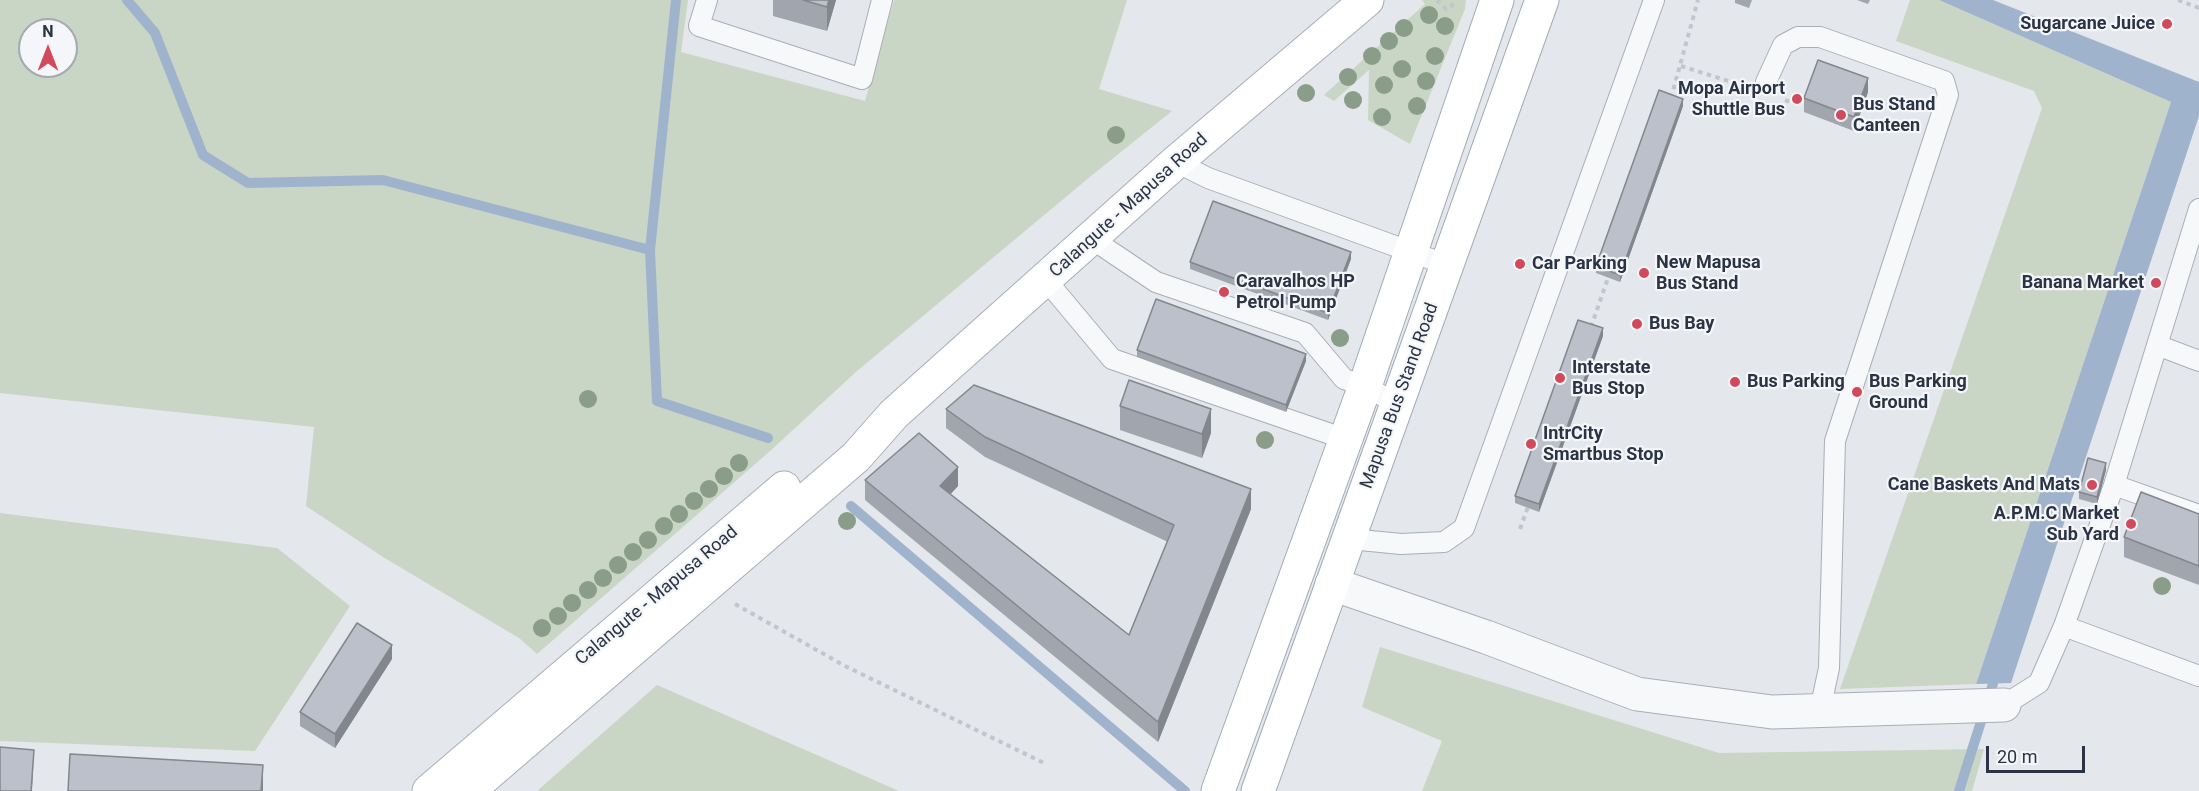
<!DOCTYPE html>
<html>
<head>
<meta charset="utf-8">
<style>
	body { margin:0 }
	#map { position:relative; width:2199px; height:791px; overflow:hidden; background:#e4e7ec; font-family:Roboto,sans-serif }
	canvas { display:block }
	.north { position:absolute; left:18px; top:18px; width:60px; height:60px; box-sizing:border-box; background:#f4f6f9; border:2px solid #a4a8b1; border-radius:50%; rotate:0deg; font-size:16px; font-weight:700; line-height:24px; text-align:center; color:#2b3445 }
	.north::after { content:''; display:block; margin:auto; width:21px; height:27px; background:#d1495b; clip-path:polygon(50% 0,100% 100%,50% 72%,0 100%) }
	.scale { position:absolute; left:1986px; top:746px; width:99px; height:27px; box-sizing:border-box; border:3px solid #2b3445; border-top:0; padding-left:8px; font-size:18px; line-height:21px; white-space:nowrap; color:#2b3445; -webkit-text-stroke:4px #f4f6f9; paint-order:stroke }
</style>
</head>
<body>
<div id="map">
<canvas width="2199" height="791"></canvas>
<div class="north">N</div>
<div class="scale">20 m</div>
</div>
<script>
const ctx = document.querySelector('canvas').getContext('2d');
ctx.lineJoin = 'round';
function fill(path, color) { ctx.fillStyle = color; ctx.fill(path, 'evenodd'); }
const shape = rows => new Path2D(rows.map(r => 'M' + r).join(''));
function trace(path, color, width, dash) { ctx.strokeStyle = color; ctx.lineWidth = width; ctx.lineCap = dash ? 'butt' : 'round'; ctx.setLineDash(dash || []); ctx.stroke(path); }
function write(font, color, halo, rows, align = 'center') {
  ctx.font = font + ' Roboto,sans-serif'; ctx.lineWidth = 4.5; ctx.setLineDash([]); ctx.textBaseline = 'middle'; ctx.strokeStyle = halo; ctx.fillStyle = color; for (const [text, x, y, turn = 0] of rows) {
    ctx.save(); ctx.translate(x, y); ctx.rotate((+turn || 0) * Math.PI / 180); ctx.textAlign = isNaN(turn) ? turn : align; if (halo) ctx.strokeText(text, 0, 0); ctx.fillText(text, 0, 0); ctx.restore();
  }
}
const green = shape([
	[0,0,688,0,681,52,865,101,894,0,1127,0,1099,89,1172,111,1091,176,857,371,769,452,537,654,519,638,383,557,306,506,314,427,0,393],
	[30,30,66,30,66,66,30,66],
	[1422,0,1466,0,1465,9,1410,144,1368,120,1369,70,1334,101,1324,95,1425,4],
	[1910,0,1939,0,2171,102,1976,684,1840,689,2042,108,2034,91,1896,41],
	[0,513,277,548,350,606,255,751,0,741],
	[1380,647,1719,753,1984,749,1972,791,1422,791,1442,741,1362,707],
	[657,685,899,791,537,791]
]);
const water = shape([
	[1939,0,1993,0,2199,82,2199,116,2011,683,1976,684,2171,102]
]);
const stream = shape([
	[127,0,155,33,203,155,248,183,383,180,650,250],
	[676,0,650,250,657,401,768,438],
	[851,506,1185,791],
	[1959,791,1997,671]
]);
const path = shape([
	[1437,0,1446,9,1452,6,1451,0],
	[2178,0,2199,8],
	[1681,66,1741,85],
	[1671,98,1698,0],
	[1785,100,1795,104],
	[1591,327,1609,275],
	[1520,529,1529,504],
	[735,604,845,666,1044,763]
]);
const lane = shape([
	[707,0,699,26,862,79,882,0],
	[1766,82,1783,45,1798,37,1820,37,1944,81,1948,95,1835,441,1829,668,1820,710],
	[1176,162,1208,178,1447,265],
	[1092,239,1156,282,1305,333,1344,379,1365,386,1397,404],
	[1046,280,1112,359,1345,439],
	[2157,345,2199,361],
	[2114,485,2199,515],
	[1350,539,1401,544,1444,542,1464,528,1654,0],
	[2064,626,2199,676],
	[2004,705,2039,683,2064,626,2114,485,2199,209]
]);
const street = shape([
	[1332,584,1486,637,1637,694,1772,712,2004,705]
]);
const secondary = shape([
	[429,791,784,488],
	[468,791,856,457,894,414,1176,162,1367,0]
]);
const primary = shape([
	[1218,791,1365,386,1497,0],
	[1258,791,1542,0]
]);
const trees = [
	[1429,15],
	[1445,26],
	[1404,28],
	[1389,41],
	[1372,56],
	[1435,56],
	[1402,69],
	[1348,77],
	[1426,81],
	[1384,85],
	[1306,93],
	[1353,100],
	[1417,106],
	[1382,117],
	[1116,135],
	[1340,338],
	[588,399],
	[1265,440],
	[739,463],
	[724,476],
	[709,489],
	[694,501],
	[679,514],
	[847,521],
	[664,526],
	[648,540],
	[633,552],
	[618,565],
	[603,578],
	[2162,586],
	[588,590],
	[572,603],
	[558,616],
	[542,628]
];
const wall = shape([
	[773,0,836,0,827,31,773,16],
	[1735,0,1752,0,1749,8,1735,3],
	[1857,0,1870,0,1868,4],
	[1868,92,1854,131,1804,112,1804,98],
	[1683,106,1620,282,1596,273,1596,266],
	[1351,259,1328,320,1190,269,1190,262],
	[1603,336,1539,512,1515,503,1515,496],
	[1137,350,1306,361,1286,412,1137,357],
	[1120,406,1211,433,1202,458,1120,430],
	[946,409,1251,509,1158,742,865,500,865,480,958,486,950,494,1129,635,1168,542,985,457,946,428],
	[2106,470,2097,504,2079,499,2079,492],
	[2199,514,2199,585,2124,557,2124,537],
	[392,659,335,748,300,726,300,712]
]);
const shadedWall = shape([
	[829,0,836,0,827,31,827,7],
	[1868,78,1868,92,1854,131,1854,117],
	[1683,99,1683,106,1620,282,1620,275],
	[1351,252,1351,259,1328,320,1328,313],
	[1603,328,1603,336,1539,512,1539,504],
	[1306,354,1306,361,1286,412,1286,405],
	[1211,409,1211,433,1202,458,1202,434],
	[2106,463,2106,470,2097,504,2097,497],
	[958,467,958,486,940,506,940,486],
	[1251,489,1251,509,1158,742,1158,722],
	[392,645,392,659,335,748,335,734],
	[34,750,32,791,31,791],
	[263,765,263,791,261,791]
]);
const building = shape([
	[803,0,829,0,827,7,803,0],
	[1818,60,1868,78,1854,117,1804,98,1818,60],
	[1659,90,1683,99,1620,275,1596,266,1659,90],
	[1213,201,1351,252,1328,313,1190,262,1213,201],
	[1156,299,1306,354,1286,405,1137,350,1156,299],
	[1578,320,1603,328,1539,504,1515,496,1578,320],
	[1129,380,1211,409,1202,434,1120,406,1129,380],
	[974,385,1251,489,1158,722,865,480,919,433,958,467,940,486,1129,635,1174,525,985,437,946,409,974,385],
	[2088,458,2106,463,2097,497,2079,492,2088,458],
	[2141,492,2199,514,2199,566,2124,537,2141,492],
	[357,623,392,645,335,734,300,712,357,623],
	[0,747,34,750,31,791,0,791,0,747],
	[70,754,263,765,261,791,68,791,70,754]
]);
const markers = [
	[2167,24,6,"#d1495b"],
	[1797,99,6,"#d1495b"],
	[1841,115,6,"#d1495b"],
	[1520,264,6,"#d1495b"],
	[1644,273,6,"#d1495b"],
	[2156,283,6,"#d1495b"],
	[1224,292,6,"#d1495b"],
	[1637,324,6,"#d1495b"],
	[1560,378,6,"#d1495b"],
	[1735,382,6,"#d1495b"],
	[1857,392,6,"#d1495b"],
	[1531,444,6,"#d1495b"],
	[2092,485,6,"#d1495b"],
	[2131,524,6,"#d1495b"]
];
const poiNames = [
	["Sugarcane Juice",2155,24,"right"],
	["Mopa Airport",1785,89,"right"],
	["Shuttle Bus",1785,110,"right"],
	["Bus Stand",1853,105],
	["Canteen",1853,126],
	["New Mapusa",1656,263],
	["Bus Stand",1656,284],
	["Car Parking",1532,264],
	["Caravalhos HP",1236,282],
	["Petrol Pump",1236,303],
	["Banana Market",2144,283,"right"],
	["Bus Bay",1649,324],
	["Interstate",1572,368],
	["Bus Stop",1572,389],
	["Bus Parking",1747,382],
	["Bus Parking",1869,382],
	["Ground",1869,403],
	["IntrCity",1543,434],
	["Smartbus Stop",1543,455],
	["Cane Baskets And Mats",2080,485,"right"],
	["A.P.M.C Market",2119,514,"right"],
	["Sub Yard",2119,535,"right"]
];
const streetNames = [
	["Calangute - Mapusa Road",1129,206,-42],
	["Mapusa Bus Stand Road",1400,396,-70],
	["Calangute - Mapusa Road",657,596,-40]
];
fill(green, '#c9d6c5');
fill(water, '#9fb4cc');
trace(stream, '#9fb4cc', 10);
trace(lane, '#a9aeb7', 22);
trace(street, '#a9aeb7', 35);
trace(secondary, '#a9aeb7', 35);
trace(primary, '#a3abb8', 35);
trace(path, '#c2c5cb', 4, [4.5, 4.5]);
trace(lane, '#f7f8fa', 20);
trace(street, '#f7f8fa', 33);
trace(secondary, '#fff', 33);
trace(primary, '#fff', 33);
ctx.fillStyle = '#899d89';
for (const [x, y] of trees) { ctx.beginPath(); ctx.arc(x, y, 9, 0, 2 * Math.PI); ctx.fill(); }
fill(wall, '#a1a5ae');
fill(shadedWall, '#83868d');
fill(building, '#bbc0ca');
trace(building, '#83868d', 1.5);
for (const [x, y, r, color] of markers) { const dot = new Path2D(); dot.arc(x, y, r, 0, 2 * Math.PI); ctx.fillStyle = color; ctx.fill(dot); trace(dot, '#f4f6f9', 2); }
write('bold 18px', '#2b3445', '#f4f6f9', poiNames, 'left');
write('18px', '#2b3445', '#f4f6f9', streetNames);
</script>
</body>
</html>
